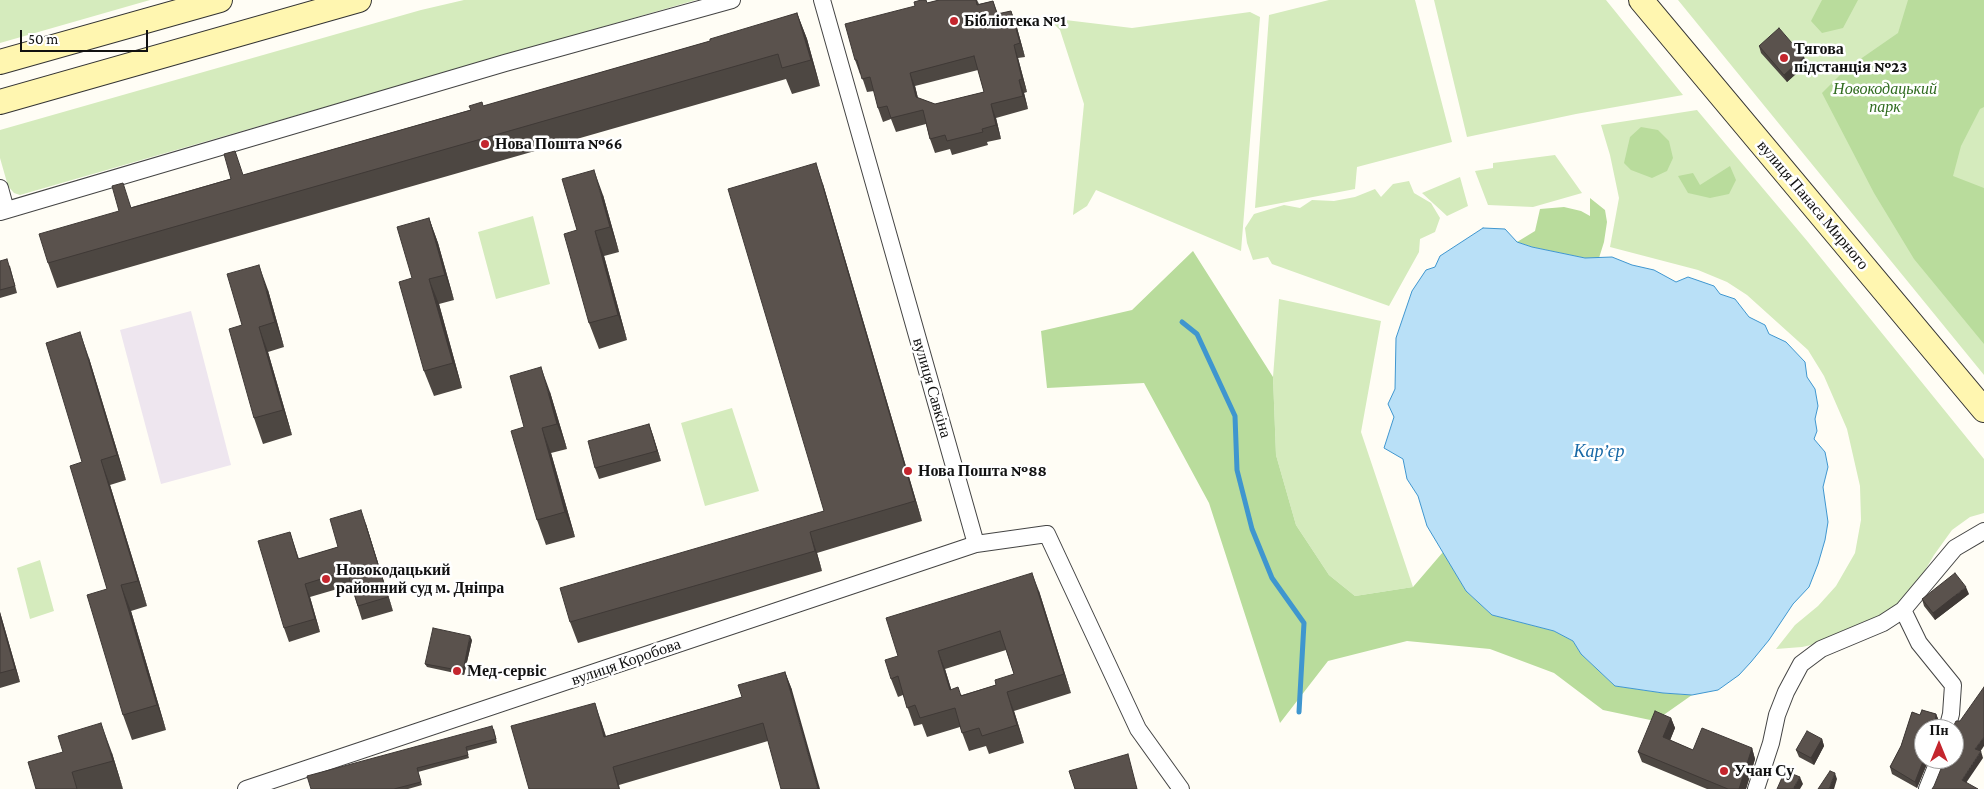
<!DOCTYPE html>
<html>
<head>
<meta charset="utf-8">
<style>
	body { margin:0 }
	#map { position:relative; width:1984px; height:789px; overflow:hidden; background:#fffdf5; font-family:"Crimson Pro",serif }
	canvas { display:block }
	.north { position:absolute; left:1914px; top:719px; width:50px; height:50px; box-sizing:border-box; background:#fff; border:1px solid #a0a0a0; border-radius:50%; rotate:0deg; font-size:14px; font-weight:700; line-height:20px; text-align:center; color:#111 }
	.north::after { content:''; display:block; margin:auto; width:18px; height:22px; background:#c4262e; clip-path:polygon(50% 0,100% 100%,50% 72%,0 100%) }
	.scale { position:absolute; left:20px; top:30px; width:128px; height:22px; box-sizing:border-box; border:2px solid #111; border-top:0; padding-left:6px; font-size:15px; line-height:18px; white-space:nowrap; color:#111; -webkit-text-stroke:4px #fff; paint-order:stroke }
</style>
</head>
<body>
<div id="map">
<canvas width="1984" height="789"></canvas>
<div class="north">Пн</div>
<div class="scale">50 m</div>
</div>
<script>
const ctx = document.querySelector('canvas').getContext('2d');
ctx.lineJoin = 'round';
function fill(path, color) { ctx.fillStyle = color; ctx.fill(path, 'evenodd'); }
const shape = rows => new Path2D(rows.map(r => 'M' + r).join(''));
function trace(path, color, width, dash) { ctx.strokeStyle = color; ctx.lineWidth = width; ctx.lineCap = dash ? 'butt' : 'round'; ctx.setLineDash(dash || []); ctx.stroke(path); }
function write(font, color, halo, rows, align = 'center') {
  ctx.font = font + ' "Crimson Pro",serif'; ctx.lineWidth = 5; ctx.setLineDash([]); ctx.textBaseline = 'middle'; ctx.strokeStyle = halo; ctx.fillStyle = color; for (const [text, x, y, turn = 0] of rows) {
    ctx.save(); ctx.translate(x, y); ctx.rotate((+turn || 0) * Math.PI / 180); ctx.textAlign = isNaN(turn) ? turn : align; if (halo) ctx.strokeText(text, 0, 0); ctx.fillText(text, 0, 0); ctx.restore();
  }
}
const industrial = shape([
	[191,311,231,465,161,484,120,330]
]);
const green = shape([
	[0,0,150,0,0,43],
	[464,0,696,0,20,195,14,193,8,186,0,158,0,130,421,10],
	[1329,0,1415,0,1452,142,1357,167,1355,189,1255,208,1269,15],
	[1434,0,1606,0,1683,95,1576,114,1467,137],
	[1678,0,1984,0,1984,375],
	[1250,12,1260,17,1241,251,1096,190,1087,206,1073,215,1084,104,1060,30,1054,24,1057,19,1132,28],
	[1697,110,1808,242,1984,459,1984,513,1970,517,1952,530,1934,555,1907,601,1848,637,1802,647,1776,649,1795,625,1818,606,1836,586,1855,553,1861,520,1860,486,1847,429,1824,376,1808,350,1747,295,1727,282,1698,270,1610,247,1619,198,1610,155,1601,125],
	[1555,155,1582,193,1533,207,1488,205,1475,171,1493,168,1493,163],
	[1460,177,1468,206,1447,216,1422,193],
	[1409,181,1414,193,1431,203,1440,218,1435,232,1420,239,1419,252,1389,306,1272,264,1268,257,1253,260,1247,243,1245,228,1254,214,1284,205,1300,208,1312,200,1334,201,1355,197,1375,189,1381,197,1393,184],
	[533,216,550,284,496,299,478,232],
	[1279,299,1381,321,1361,432,1413,587,1355,596,1329,575,1296,525,1276,455,1273,377],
	[732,408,759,491,705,506,681,423],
	[40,560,54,611,30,619,17,568]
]);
const forest = shape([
	[1822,0,1858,0,1843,28,1822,33,1811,21],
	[1908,0,1984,0,1984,107,1980,109,1961,146,1953,176,1984,188,1984,344,1914,259,1874,193,1822,93,1846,69,1898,33],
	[1641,127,1658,130,1669,141,1673,158,1667,171,1652,178,1631,170,1624,163,1630,137],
	[1730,166,1736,180,1729,194,1710,198,1688,193,1678,176,1693,173,1700,185],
	[1590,198,1605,210,1607,222,1604,242,1599,258,1585,258,1532,247,1517,242,1535,231,1540,209,1564,207,1581,211,1590,216],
	[1193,251,1273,377,1276,455,1296,525,1329,575,1355,596,1413,587,1443,552,1466,591,1492,615,1554,631,1573,641,1581,654,1615,686,1663,693,1692,695,1655,721,1603,710,1554,673,1490,649,1407,641,1328,661,1280,723,1209,503,1144,383,1047,388,1041,331,1132,310]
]);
const water = shape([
	[1483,228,1505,229,1517,242,1532,247,1585,258,1612,257,1632,265,1654,270,1676,282,1688,277,1714,286,1720,294,1735,299,1749,317,1765,325,1769,334,1786,342,1805,362,1807,377,1815,389,1818,406,1815,419,1817,431,1814,439,1825,452,1828,467,1823,487,1828,522,1825,540,1818,564,1809,587,1793,604,1769,640,1751,662,1739,675,1718,690,1692,695,1663,693,1615,686,1581,654,1573,641,1554,631,1492,615,1466,591,1427,526,1418,496,1407,479,1403,459,1384,448,1394,417,1388,404,1395,389,1396,338,1412,291,1426,270,1435,267,1440,256,1483,228]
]);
const stream = shape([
	[1182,322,1197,334,1235,416,1237,470,1252,529,1272,578,1304,623,1299,712]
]);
const minor = shape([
	[822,0,976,544],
	[0,188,6,210],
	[0,212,505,63,732,0],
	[1903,610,1919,643,1953,685,1951,714,1947,729],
	[246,789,976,544,1047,534,1138,729,1181,789],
	[1756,789,1771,743,1777,715,1786,692,1801,664,1821,649,1883,623,1903,610,1955,548,1984,531],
	[1927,789,1939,759]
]);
const secondary = shape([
	[1641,0,1984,410],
	[0,62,220,0],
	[0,102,359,0]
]);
const wall = shape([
	[939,0,977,0,979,4,993,1,998,14,1011,11,1016,24,1025,57,1018,58,1027,92,1024,93,1028,109,996,118,1001,139,987,142,988,145,952,155,950,149,935,153,930,139,926,124,896,132,891,119,883,122,878,108,874,91,867,92,861,74,860,74,855,60,915,6],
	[978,70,984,92,935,104,918,98,915,86],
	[797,13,807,39,820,86,792,94,786,79,57,288,48,263,132,207,710,41],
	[1759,46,1804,57,1807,64,1787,82,1761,53],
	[823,184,922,521,817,553,822,571,578,643,570,622,824,511],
	[603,195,619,252,604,256,627,340,599,349,589,323,577,230],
	[429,218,438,243,454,300,439,304,462,388,434,396,424,371,412,278],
	[0,261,10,266,17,293,0,298],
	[268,290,284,347,268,352,292,435,263,444,254,418,242,325],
	[89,358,126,480,110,485,147,606,131,611,166,730,132,740,123,715,107,589,82,462],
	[550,392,567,449,551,453,575,537,546,545,537,520,524,427],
	[649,424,661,461,599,479,595,468],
	[366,524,393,611,362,620,351,585,310,597,320,632,289,642,284,628,290,532,299,559,338,547],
	[1039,591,1071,693,1014,711,1024,743,989,754,986,746,969,751,960,727,927,737,922,724,914,726,903,695,898,697,891,679,898,656],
	[1006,650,1014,674,996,685,962,695,951,689,945,669],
	[1969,594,1935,620,1924,606,1922,599],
	[0,612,20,682,0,688],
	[472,640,464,675,427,667,425,664],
	[785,672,792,690,768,741,619,785,529,789,601,721,606,736,742,697],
	[1922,710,1936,714,1939,721,1938,729,1924,729,1924,759,1929,759,1917,788,1892,774,1890,767,1901,746,1912,712,1920,715],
	[1671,718,1675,728,1670,740,1693,750,1752,748,1755,759,1746,789,1707,789,1642,762,1638,752],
	[494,729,497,743,467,751,469,758,418,772,422,785,408,789,311,789],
	[1822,739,1824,746,1814,765,1799,757,1796,750],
	[112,753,123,789,36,789]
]);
const shadedWall = shape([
	[1011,11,1016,24,1025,57,1020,43],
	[797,13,807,39,820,86,811,60],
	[1014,45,1018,58,1027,92,1022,79],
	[1804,57,1807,64,1787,82,1784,75],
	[910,73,915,86,921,111,916,97],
	[1019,80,1024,93,1028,109,1023,96],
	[991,104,996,118,1001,139,996,125],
	[816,163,823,184,922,521,915,501],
	[594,170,603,195,619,252,610,227],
	[429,218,438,243,454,300,445,275],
	[595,231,604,256,627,340,618,315],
	[259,265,268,290,284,347,275,322],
	[429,279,439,304,462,388,453,363],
	[259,327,268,352,292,435,283,410],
	[80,332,89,358,126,480,117,455],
	[541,367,550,392,567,449,557,424],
	[649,424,653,435,661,461,657,451],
	[542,428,551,453,575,537,565,512],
	[101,460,110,485,147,606,138,581],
	[361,510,366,524,393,611,388,597],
	[810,532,817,553,822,571,815,551],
	[1032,573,1039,591,1071,693,1064,674],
	[305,584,310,597,320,632,315,619],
	[121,585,131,611,166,730,157,705],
	[1966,587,1969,594,1935,620,1933,613],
	[0,612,20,682,15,669,0,616],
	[470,636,472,640,464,675,463,671],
	[938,651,945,669,957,708,950,690],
	[785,672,792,690,820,789,818,789],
	[1007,692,1014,711,1024,743,1017,725],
	[595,703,601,721,611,755,604,737],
	[1936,714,1939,721,1938,729,1936,729,1935,725],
	[1671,718,1675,728,1667,748,1663,737],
	[101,723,112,753,123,789,113,761],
	[1984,737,1984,746,1978,755,1975,749],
	[1822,739,1824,746,1814,765,1811,758],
	[1752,748,1755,759,1746,789,1739,789],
	[1981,751,1983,758,1964,786,1962,780],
	[1924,759,1929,759,1917,788,1915,782],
	[613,767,619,785,620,789,619,789],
	[1835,773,1837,779,1834,789,1829,789],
	[1800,777,1803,784,1800,789,1793,789]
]);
const building = shape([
	[921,0,926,0,927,3,939,0,976,0,977,5,993,1,997,14,1011,11,1020,43,1014,45,1022,79,1019,80,1023,96,991,104,996,125,982,129,983,132,947,141,945,135,930,139,923,110,891,118,887,106,878,108,870,77,862,79,857,60,855,60,845,24,915,6,914,2,921,0],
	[974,56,984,92,935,104,916,97,910,73,974,56],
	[797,13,811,60,782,68,778,54,48,263,39,234,119,211,112,186,123,183,131,208,231,179,224,154,235,151,243,175,471,110,469,106,482,102,483,106,710,41,710,39,797,13],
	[1779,28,1804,57,1784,75,1759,46,1779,28],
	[816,163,915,501,810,532,815,551,570,622,560,588,824,511,728,189,816,163],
	[594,170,610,227,595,231,618,315,589,323,564,234,577,230,562,179,594,170],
	[429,218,445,275,429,279,453,363,424,371,399,282,412,278,397,227,429,218],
	[7,259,15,286,0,290,0,261,7,259],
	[259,265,275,322,259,327,283,410,254,418,229,329,242,325,227,274,259,265],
	[80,332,117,455,101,460,138,581,121,585,157,705,123,715,87,595,107,589,70,466,82,462,46,343,80,332],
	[541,367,557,424,542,428,565,512,537,520,511,431,524,427,510,376,541,367],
	[649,424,657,451,595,468,588,441,649,424],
	[361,510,388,597,358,606,347,571,305,584,315,619,284,628,258,541,290,532,298,559,338,547,330,519,361,510],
	[1032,573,1064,674,1007,692,1017,725,982,736,979,728,962,733,955,708,920,718,915,705,907,708,898,676,891,679,885,660,898,656,886,618,1032,573],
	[1000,631,1014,674,995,680,996,685,961,696,958,687,950,690,938,651,1000,631],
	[1955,573,1966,587,1933,613,1922,599,1955,573],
	[0,616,15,669,0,673,0,616],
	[433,628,470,636,463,671,425,664,433,628],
	[785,672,818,789,781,789,763,723,613,767,619,789,529,789,511,726,595,703,604,737,742,697,738,685,785,672],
	[1984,687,1984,737,1975,749,1981,751,1962,780,1978,789,1932,789,1934,786,1945,759,1954,759,1954,729,1952,729,1956,721,1960,721,1984,687],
	[1922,710,1936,714,1935,725,1937,729,1924,729,1924,759,1915,782,1890,767,1901,746,1912,712,1920,715,1922,710],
	[1655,711,1671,718,1663,737,1693,750,1702,728,1752,748,1739,789,1728,789,1638,752,1655,711],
	[101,723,113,761,72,772,77,789,36,789,28,762,63,752,58,736,101,723],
	[492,726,496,739,466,747,468,755,417,768,421,782,394,789,311,789,307,776,492,726],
	[1807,731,1822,739,1811,758,1796,750,1807,731],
	[1128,754,1137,789,1075,789,1069,771,1128,754],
	[1785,771,1800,777,1793,789,1777,789,1785,771],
	[1830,771,1835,773,1829,789,1818,789,1830,771]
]);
const markers = [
	[954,21,5,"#c4262e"],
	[1784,58,5,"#c4262e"],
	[485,144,5,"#c4262e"],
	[908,471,5,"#c4262e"],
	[326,579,5,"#c4262e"],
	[457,671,5,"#c4262e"],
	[1724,771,5,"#c4262e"]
];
const poiNames = [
	["Бібліотека №1",964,21],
	["Тягова",1794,49],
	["пiдстанцiя №23",1794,67],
	["Нова Пошта №66",495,144],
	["Нова Пошта №88",918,471],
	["Новокодацький",336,570],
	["районний суд м. Дніпра",336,588],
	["Мед-сервіс",467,671],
	["Учан Су",1734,771]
];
const parkNames = [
	["Новокодацький",1885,89],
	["парк",1885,107]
];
const streetNames = [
	["вулиця Панаса Мирного",1813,205,50],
	["вулиця Савкіна",932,388,74],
	["вулиця Коробова",626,662,-19]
];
const waterNames = [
	["Кар’єр",1599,451]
];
fill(industrial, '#eee6ef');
fill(green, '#d5ebbd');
fill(forest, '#b9dc9c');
fill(water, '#b9e0f7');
trace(water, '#3f96cf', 1);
trace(stream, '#3f96cf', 5);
trace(minor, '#444', 18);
trace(secondary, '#333', 26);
trace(minor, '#fff', 16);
trace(secondary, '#fff6b0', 24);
fill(wall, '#4d4742');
fill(shadedWall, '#3f3936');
fill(building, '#5a524d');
trace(building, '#3f3936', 1);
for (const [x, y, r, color] of markers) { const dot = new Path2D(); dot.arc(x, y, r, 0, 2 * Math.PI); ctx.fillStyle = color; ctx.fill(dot); trace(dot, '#fff', 2); }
write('bold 16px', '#111', '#fff', poiNames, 'left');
write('italic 16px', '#2f6b1f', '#fff', parkNames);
write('16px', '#111', '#fff', streetNames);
write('italic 18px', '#1768a6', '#fff', waterNames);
</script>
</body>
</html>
